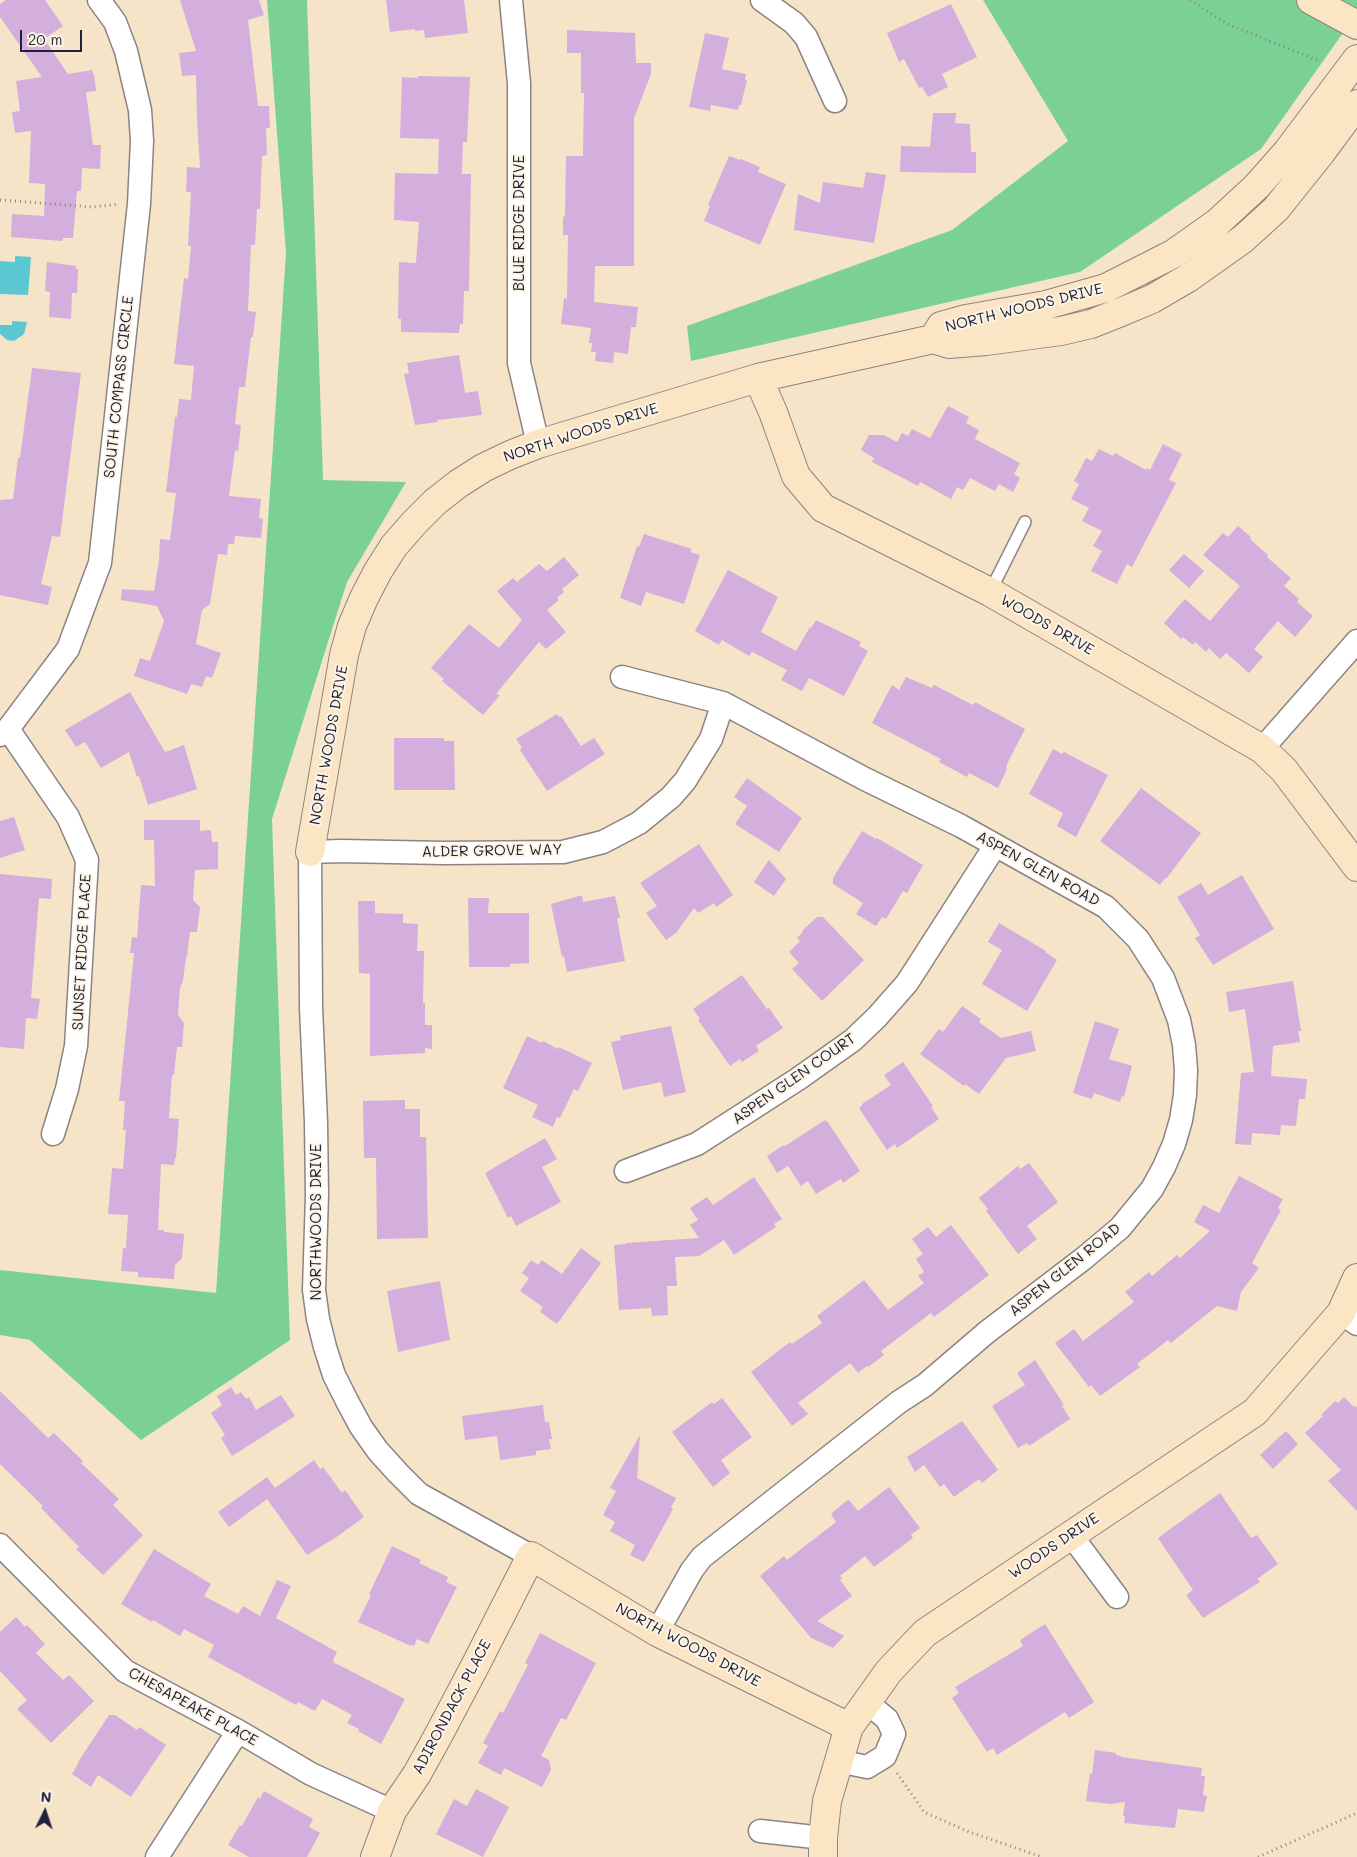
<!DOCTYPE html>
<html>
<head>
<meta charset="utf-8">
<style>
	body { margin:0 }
	#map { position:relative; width:1357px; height:1857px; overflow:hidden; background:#f6e4c9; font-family:Mali,sans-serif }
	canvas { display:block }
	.north { position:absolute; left:20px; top:1787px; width:50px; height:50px; -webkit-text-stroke:4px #fcf5e5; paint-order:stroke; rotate:4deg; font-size:14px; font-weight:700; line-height:20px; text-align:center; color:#22223b }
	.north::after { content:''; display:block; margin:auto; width:18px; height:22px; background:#22223b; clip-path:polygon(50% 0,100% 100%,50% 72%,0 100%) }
	.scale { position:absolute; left:20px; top:30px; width:62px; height:22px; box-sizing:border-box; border:2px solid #22223b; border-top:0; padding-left:6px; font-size:15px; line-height:18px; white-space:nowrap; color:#22223b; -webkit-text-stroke:4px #fcf5e5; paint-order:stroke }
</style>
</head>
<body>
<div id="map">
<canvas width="1357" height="1857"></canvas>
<div class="north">N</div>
<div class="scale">20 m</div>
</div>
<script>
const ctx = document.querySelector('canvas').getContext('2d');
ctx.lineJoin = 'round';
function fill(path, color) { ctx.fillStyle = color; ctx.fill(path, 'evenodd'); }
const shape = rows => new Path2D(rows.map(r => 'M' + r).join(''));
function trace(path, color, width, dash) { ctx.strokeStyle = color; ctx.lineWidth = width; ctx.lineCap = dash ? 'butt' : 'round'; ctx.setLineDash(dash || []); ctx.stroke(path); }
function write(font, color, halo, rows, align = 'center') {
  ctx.font = font + ' Mali,sans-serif'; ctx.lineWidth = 4; ctx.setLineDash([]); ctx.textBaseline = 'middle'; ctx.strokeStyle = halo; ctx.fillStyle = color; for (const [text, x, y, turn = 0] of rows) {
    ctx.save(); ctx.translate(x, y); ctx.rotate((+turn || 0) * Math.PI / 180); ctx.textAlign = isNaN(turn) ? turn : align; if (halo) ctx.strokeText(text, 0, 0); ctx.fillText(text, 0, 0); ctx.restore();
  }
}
const green = shape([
	[267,0,307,0,323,480,406,482,347,582,272,819,290,1340,141,1440,30,1340,0,1335,0,1270,216,1293,286,253],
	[983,0,1357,0,1357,13,1261,149,1080,272,691,361,687,326,952,230,1068,141]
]);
const water = shape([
	[15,256,31,257,28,295,0,294,0,261,15,262],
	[12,321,27,322,24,334,14,341,7,340,0,334,0,325,12,325]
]);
const building = shape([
	[6,0,45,0,63,26,44,39,68,74,92,70,93,74,94,74,96,91,86,92,93,145,101,145,100,169,82,168,81,191,77,191,73,238,63,238,62,241,11,237,12,214,44,216,45,184,29,183,31,131,15,133,12,112,20,111,16,81,42,77,0,17,0,4],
	[180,0,259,0,264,15,248,20,258,106,269,106,270,128,266,128,267,155,262,156,260,209,257,209,255,245,251,245,248,311,256,312,253,337,251,337,245,387,239,387,235,424,241,425,238,451,235,450,229,496,261,499,259,518,263,519,261,538,235,536,234,544,228,544,227,555,218,554,210,604,202,610,196,644,221,653,212,678,206,676,202,687,191,684,187,694,134,676,140,658,150,661,164,621,157,606,121,600,122,589,154,591,159,560,160,539,170,540,176,493,166,492,175,417,177,417,179,399,191,400,194,366,174,364,184,278,188,279,191,246,188,246,191,192,186,192,187,167,200,168,197,119,196,75,182,76,179,53,196,51],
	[386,0,464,0,468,33,425,38,424,30,415,31,415,29,390,32],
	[951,4,977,57,942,74,948,87,928,97,922,87,919,88,904,59,899,62,887,33],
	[567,30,635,33,636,63,651,63,651,74,634,118,634,266,595,266,594,302,638,307,636,327,631,327,628,354,614,352,613,363,595,361,596,352,591,352,592,343,589,343,591,328,561,324,564,298,567,299,568,235,563,235,563,218,565,215,566,156,583,156,584,93,581,93,581,53,567,53],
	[705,33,729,38,722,69,746,74,745,80,747,80,741,105,739,105,738,110,711,105,710,111,689,107],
	[418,76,470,77,467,142,463,142,462,174,471,174,469,291,464,291,463,324,460,324,459,333,401,332,401,319,398,319,399,262,416,263,419,222,394,220,395,173,438,174,439,139,400,138,402,77,418,78],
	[933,113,956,113,955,123,970,124,971,152,976,152,976,173,900,172,901,146,930,147],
	[729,156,740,160,741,159,760,167,758,172,786,184,760,245,704,221,710,206,708,205],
	[866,172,886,175,874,243,794,230,798,194,820,203,823,182,863,188],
	[47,262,76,266,76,269,78,269,77,293,72,293,71,319,49,317,50,292,45,291],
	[459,355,465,393,478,391,482,415,437,420,438,422,415,425,404,374,409,373,407,363],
	[32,368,81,373,60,537,52,536,41,584,52,587,48,605,0,595,0,500,13,499,18,458,20,458],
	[948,406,969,417,966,423,979,430,975,439,1020,463,1014,474,1020,478,1013,492,999,484,995,491,970,478,963,490,957,487,951,499,920,482,918,486,872,462,874,458,861,450,869,435,884,435,897,442,902,433,908,436,912,429,930,438],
	[1163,444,1182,454,1169,480,1176,483,1132,567,1127,564,1117,584,1091,571,1102,551,1093,546,1102,531,1082,521,1089,508,1071,499,1079,484,1074,481,1086,458,1092,461,1099,449,1113,456,1115,453,1146,470,1147,468,1150,470],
	[1238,526,1251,537,1250,539,1268,555,1267,557,1291,578,1284,586,1299,599,1297,602,1313,616,1295,637,1278,621,1254,649,1263,657,1249,673,1226,653,1220,659,1209,648,1206,652,1195,642,1193,645,1183,637,1181,639,1164,623,1185,599,1210,621,1240,586,1203,555,1223,533,1228,537],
	[644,534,692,549,690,552,700,555,684,604,646,592,641,606,620,598,637,546,639,547],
	[1184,554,1204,571,1189,588,1169,570],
	[564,557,579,575,562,589,564,592,557,598,559,600,547,610,566,632,546,649,539,642,496,694,500,695,483,715,442,681,444,679,431,668,469,624,499,648,522,620,497,591,513,578,517,582,539,564,547,571],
	[728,570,778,597,761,632,796,651,810,627,811,628,816,620,861,642,859,646,868,651,844,696,809,678,802,691,781,680,787,670,752,652,749,656,722,640,719,645,695,631],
	[906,677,932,688,934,685,973,705,975,702,1025,729,1008,762,1006,768,1007,769,998,788,969,773,967,777,939,762,941,759,872,723,892,685,899,690],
	[130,692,165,752,184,745,197,789,148,805,139,776,137,777,129,752,101,768,85,742,76,747,65,730],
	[557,714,559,717,561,716,581,746,594,738,605,754,547,791,520,750,522,748,516,739],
	[394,738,444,738,444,741,454,741,455,790,394,790],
	[1053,749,1062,754,1064,752,1108,775,1076,837,1057,826,1063,813,1029,794],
	[747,778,802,818,779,852,735,824,747,806,734,797],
	[1141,788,1201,833,1166,879,1165,878,1160,885,1100,841],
	[14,817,25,850,0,858,0,821],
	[144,820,200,820,200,831,211,830,212,842,218,842,218,869,195,870,193,900,200,907,197,932,190,932,187,957,186,957,183,981,180,988,178,1015,184,1023,182,1047,177,1047,174,1075,172,1075,169,1118,179,1119,176,1158,175,1158,174,1165,161,1164,158,1230,164,1230,164,1232,184,1234,182,1258,175,1265,174,1279,138,1277,138,1272,121,1271,123,1248,126,1248,128,1215,108,1214,112,1168,123,1169,126,1130,123,1130,125,1101,119,1101,134,953,130,953,132,937,137,938,141,885,155,886,154,840,144,840],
	[862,831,876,839,877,838,923,865,907,893,903,891,886,919,882,917,876,926,856,914,863,903,833,884,833,878],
	[699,844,733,895,716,907,714,903,698,913,694,908,676,933,666,940,646,913,657,906,640,883],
	[769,860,786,879,774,896,754,882],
	[0,874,52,879,51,899,39,898,31,998,40,999,37,1019,26,1018,24,1049,0,1047],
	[1242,875,1274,929,1213,965,1195,938,1200,935,1177,897,1201,883,1208,895],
	[579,896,582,896,583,902,615,896,620,918,617,918,618,924,625,961,567,972,564,956,562,957,551,904],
	[468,898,489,898,488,913,529,913,529,963,510,964,510,967,469,967],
	[358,901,375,901,375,913,403,914,403,923,418,924,417,951,424,951,423,1003,425,1003,425,1025,432,1025,432,1049,425,1048,425,1053,370,1056,370,974,359,973],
	[817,917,823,917,864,960,822,1001,792,969,799,963,789,952,800,941,797,938,803,932,802,931],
	[999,923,1046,951,1045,952,1057,960,1027,1011,982,984,1002,950,988,942],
	[742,975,767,1009,769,1008,783,1028,756,1046,759,1051,742,1062,740,1059,730,1066,698,1020,700,1019,693,1009],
	[1293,981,1301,1031,1298,1031,1300,1042,1273,1046,1271,1076,1307,1079,1305,1099,1299,1099,1296,1126,1281,1125,1280,1135,1252,1133,1251,1145,1235,1144,1241,1073,1254,1072,1245,1009,1229,1012,1226,992],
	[962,1006,981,1019,979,1022,1001,1038,1031,1031,1036,1051,1006,1058,979,1094,965,1084,964,1086,920,1054,939,1029,943,1032],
	[1095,1021,1119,1029,1109,1059,1132,1066,1124,1097,1122,1096,1120,1102,1094,1093,1092,1099,1073,1093],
	[671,1026,686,1092,664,1097,661,1082,623,1090,611,1042,621,1040,620,1036],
	[527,1036,542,1043,543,1041,558,1049,559,1047,592,1063,578,1091,574,1089,560,1118,557,1117,553,1127,532,1117,538,1105,503,1088],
	[903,1062,933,1106,931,1107,939,1119,897,1148,895,1144,887,1150,859,1108,862,1106,862,1104,891,1085,884,1075],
	[405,1100,405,1109,420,1109,420,1137,426,1137,428,1238,377,1239,376,1158,364,1158,363,1101],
	[825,1120,826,1122,827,1121,860,1171,843,1183,841,1179,816,1194,808,1181,801,1186,788,1166,777,1173,767,1156,784,1145,785,1146],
	[545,1138,557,1159,542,1167,561,1202,516,1226,511,1216,508,1218,485,1173],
	[1029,1163,1058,1202,1027,1226,1037,1239,1018,1254,986,1211,988,1209,979,1198,1018,1166,1020,1169],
	[1239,1176,1283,1199,1278,1208,1281,1210,1252,1263,1259,1268,1241,1292,1237,1311,1217,1306,1171,1343,1168,1340,1137,1364,1140,1367,1100,1396,1091,1385,1089,1387,1055,1343,1074,1329,1083,1341,1134,1302,1125,1292,1149,1272,1152,1276,1177,1255,1180,1258,1210,1231,1194,1222,1203,1205,1219,1213],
	[754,1177,782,1219,774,1224,776,1227,734,1255,724,1240,699,1256,675,1257,677,1286,667,1286,668,1315,652,1316,651,1308,619,1310,614,1245,626,1244,626,1243,699,1238,690,1225,698,1220,690,1208,707,1197,713,1205],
	[951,1225,989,1275,934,1317,931,1313,881,1351,884,1355,868,1367,867,1366,858,1373,850,1363,798,1403,808,1414,792,1426,751,1372,790,1342,792,1344,822,1323,817,1316,864,1280,888,1310,924,1283,918,1276,924,1272,916,1259,923,1254,912,1239,928,1227,936,1237],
	[581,1248,601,1263,557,1324,540,1312,543,1307,520,1291,529,1278,522,1273,531,1260,538,1265,542,1260,562,1274],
	[440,1281,450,1340,398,1352,387,1291],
	[1035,1360,1064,1405,1062,1406,1070,1419,1029,1446,1027,1443,1018,1448,992,1406,1025,1385,1017,1373],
	[231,1387,236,1395,241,1392,246,1399,249,1397,256,1410,281,1395,295,1416,232,1456,221,1438,225,1435,211,1413,222,1405,217,1396],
	[0,1391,48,1438,54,1433,83,1461,81,1463,119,1499,113,1505,143,1535,103,1575,76,1549,79,1547,41,1508,43,1506,0,1464],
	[1344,1397,1353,1406,1357,1407,1357,1511,1328,1481,1341,1470,1305,1433,1323,1416,1321,1415,1335,1401,1338,1403],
	[722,1398,752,1437,721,1460,730,1473,713,1487,672,1432,712,1402,714,1404],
	[543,1405,545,1422,549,1422,552,1439,549,1439,551,1449,536,1451,536,1455,500,1460,497,1436,465,1440,462,1416],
	[962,1421,998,1470,982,1483,979,1479,954,1497,944,1484,940,1487,924,1465,915,1472,907,1457],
	[1286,1431,1298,1444,1273,1469,1260,1455],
	[640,1435,637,1478,676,1498,671,1507,673,1509,644,1562,630,1555,635,1545,610,1531,615,1522,603,1515,616,1491,610,1488],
	[314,1460,320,1469,323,1467,342,1493,345,1490,364,1517,338,1536,307,1555,267,1499,229,1527,218,1512,267,1477,275,1488],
	[889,1487,920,1528,911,1535,913,1538,874,1567,865,1556,840,1576,842,1578,840,1580,852,1596,817,1621,844,1636,833,1648,811,1638,760,1576,784,1556,787,1560,836,1522,831,1514,845,1502,849,1500,858,1511],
	[1220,1493,1251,1538,1257,1535,1278,1564,1257,1579,1260,1582,1203,1618,1186,1595,1193,1590,1158,1538],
	[392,1546,421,1560,419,1563,448,1577,446,1582,457,1587,428,1644,417,1639,414,1646,412,1645,411,1646,358,1622,371,1595,369,1594],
	[154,1549,211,1584,204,1596,238,1614,243,1606,260,1616,277,1580,291,1586,276,1618,337,1652,333,1660,334,1660,333,1662,405,1699,381,1744,358,1731,359,1729,347,1723,352,1715,322,1699,315,1711,298,1702,296,1705,208,1657,214,1645,184,1629,180,1636,153,1620,152,1622,121,1604],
	[16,1617,25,1627,27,1625,45,1644,36,1653,63,1680,69,1675,94,1701,51,1743,17,1709,27,1700,0,1671,0,1632],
	[1045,1624,1094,1702,1069,1718,1065,1712,997,1755,993,1748,987,1752,952,1698,959,1693,955,1687,1023,1646,1020,1640],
	[540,1633,596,1663,566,1720,561,1718,541,1756,549,1760,551,1770,542,1787,504,1768,501,1775,478,1763,488,1746,483,1743,500,1711,503,1713,528,1665,525,1663],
	[109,1715,115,1715,137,1730,139,1727,166,1745,131,1797,98,1775,91,1787,72,1774,79,1762,78,1762],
	[1095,1750,1116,1753,1116,1755,1121,1756,1121,1757,1202,1768,1201,1776,1205,1776,1203,1795,1207,1796,1204,1812,1178,1809,1175,1828,1124,1823,1125,1816,1123,1816,1125,1802,1110,1804,1086,1801,1090,1773,1092,1774],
	[476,1789,509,1807,483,1857,436,1834,454,1799,467,1806],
	[264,1791,313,1819,309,1827,320,1833,307,1857,249,1857,228,1845,240,1825,242,1826,258,1797,260,1799]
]);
const path = shape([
	[1190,0,1227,24,1317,60],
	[0,200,93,207,119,204],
	[897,1773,924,1812,967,1831,1042,1857],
	[1258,1857,1357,1813]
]);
const lane = shape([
	[990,592,1025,522]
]);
const street = shape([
	[511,0,519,83,519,363,538,444],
	[762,0,794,23,806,37,835,101],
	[622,677,723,703,865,779,961,826,1106,907,1138,939,1163,978,1179,1020,1184,1045,1186,1070,1185,1095,1181,1120,1174,1144,1164,1167,1152,1189,1120,1228,1083,1259,987,1332,925,1385,899,1402,702,1557,692,1570,657,1632],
	[8,729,68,817,87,860,76,1046,67,1089,53,1134],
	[0,735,8,729,68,649,100,563,139,204,142,141,140,110,126,51,115,22,99,0],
	[1262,749,1357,641],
	[626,1171,697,1144,798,1079,853,1040,877,1017,907,983,995,846],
	[1341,1313,1357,1324],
	[1071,1535,1117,1597],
	[0,1545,125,1671,238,1731,311,1774,392,1811],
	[531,1556,419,1494,398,1473,378,1451,361,1427,347,1401,334,1375,325,1347,318,1319,314,1290,317,1195,316,1122,311,1007,310,852,341,851,444,853,563,852,603,842,639,823,671,797,685,781,711,739,723,703],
	[838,1761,867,1767,885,1756,894,1734,887,1719,866,1702],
	[760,1831,823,1838],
	[157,1857,238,1731]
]);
const secondary = shape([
	[1311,0,1357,25],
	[933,339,941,326,966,319,1046,305,1106,288,1173,254,1217,223,1257,186,1287,152,1357,59],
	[758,378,773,412,796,476,823,508,990,592,1262,749,1284,770,1357,867],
	[310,852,344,655,352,626,364,598,378,571,394,546,414,523,435,502,458,484,483,468,510,455,538,444,758,378,933,339,949,344,986,341,1061,331,1091,324,1121,312,1152,299,1188,278,1243,239,1276,209,1320,154,1357,104],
	[375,1857,392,1811,417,1774,438,1736,476,1664,531,1556,657,1632,849,1727],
	[823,1857,823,1838,827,1801,849,1727,889,1671,925,1633,1255,1412,1341,1313,1357,1278]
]);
const streetNames = [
	["BLUE RIDGE DRIVE",519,223,-90],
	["NORTH WOODS DRIVE",1024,308,-14],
	["SOUTH COMPASS CIRCLE",119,387,-84],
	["NORTH WOODS DRIVE",581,433,-18],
	["WOODS DRIVE",1047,625,30],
	["NORTH WOODS DRIVE",329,745,-80],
	["ALDER GROVE WAY",492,851,-1],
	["ASPEN GLEN ROAD",1038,869,29],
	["SUNSET RIDGE PLACE",82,952,-87],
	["ASPEN GLEN COURT",794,1079,-35],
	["NORTHWOODS DRIVE",316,1222,-90],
	["ASPEN GLEN ROAD",1065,1270,-39],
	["WOODS DRIVE",1054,1546,-34],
	["NORTH WOODS DRIVE",688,1645,28],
	["CHESAPEAKE PLACE",193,1707,29],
	["ADIRONDACK PLACE",452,1707,-62]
];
fill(green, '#7bd195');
fill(water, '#5bc8d3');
fill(building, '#d4aedc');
trace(lane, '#8c8382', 14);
trace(street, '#8c8382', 25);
trace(secondary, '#8c8382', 30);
trace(path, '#8c8382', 3, [1, 4]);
trace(lane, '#fff', 11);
trace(street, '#fff', 22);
trace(secondary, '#fce5c4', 28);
write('15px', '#22223b', '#fcf5e5', streetNames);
</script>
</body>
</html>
